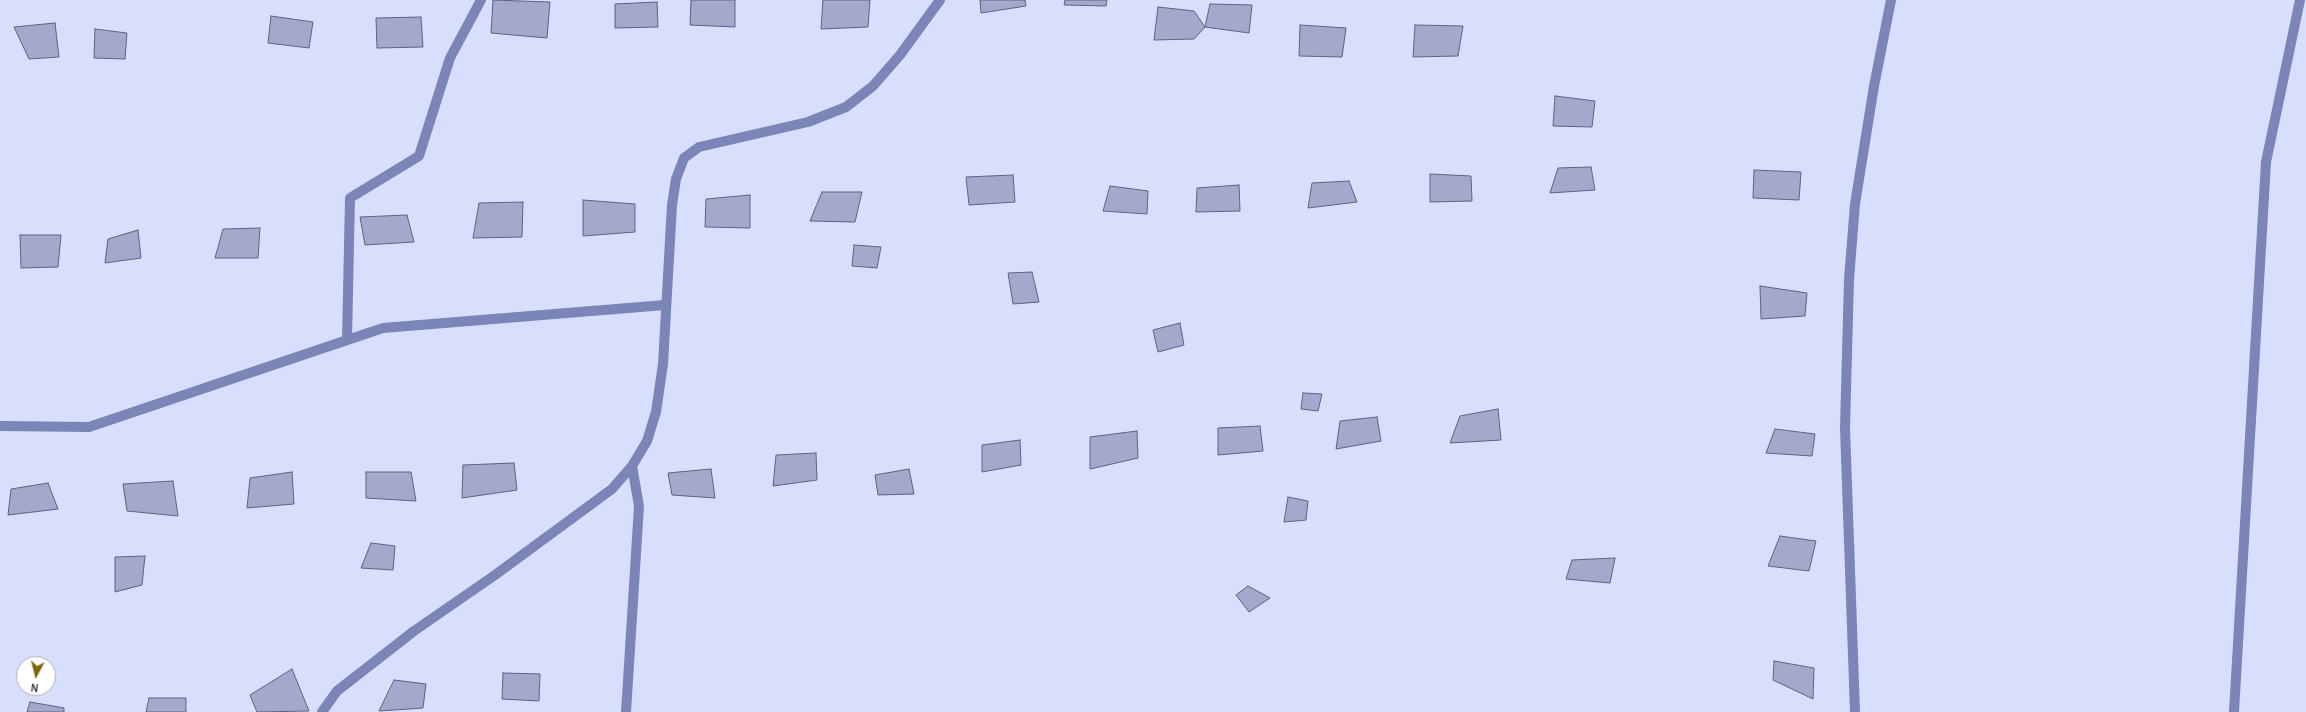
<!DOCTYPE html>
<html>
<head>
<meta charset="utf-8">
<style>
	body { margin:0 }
	#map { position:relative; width:2306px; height:712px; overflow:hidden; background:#d8dffc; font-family:Karla,sans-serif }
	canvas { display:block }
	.north { position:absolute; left:16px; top:656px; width:40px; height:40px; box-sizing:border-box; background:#fff; border:1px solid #aeafb5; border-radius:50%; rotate:187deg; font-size:11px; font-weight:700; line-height:16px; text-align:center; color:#353846 }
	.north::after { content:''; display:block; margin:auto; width:14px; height:18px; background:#7e6900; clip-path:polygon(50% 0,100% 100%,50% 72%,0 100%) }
</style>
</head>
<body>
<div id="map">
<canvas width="2306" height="712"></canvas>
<div class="north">N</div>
</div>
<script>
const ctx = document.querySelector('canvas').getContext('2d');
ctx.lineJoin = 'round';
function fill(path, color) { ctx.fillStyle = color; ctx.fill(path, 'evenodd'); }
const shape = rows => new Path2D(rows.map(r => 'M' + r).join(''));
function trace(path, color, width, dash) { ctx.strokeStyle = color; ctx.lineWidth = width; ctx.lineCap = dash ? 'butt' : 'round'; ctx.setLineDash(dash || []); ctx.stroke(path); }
const building = shape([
	[493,0,550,2,547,38,491,33,493,0],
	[691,0,735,0,735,27,690,25,691,0],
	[823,0,870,0,868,27,821,29,823,0],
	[980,0,1025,0,1026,6,981,13,980,0],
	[1065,0,1107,0,1106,6,1064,5,1065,0],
	[657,2,658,27,615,28,615,4,657,2],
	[1210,4,1252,5,1249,33,1205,27,1210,4],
	[1158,7,1194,11,1205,27,1194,39,1154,40,1158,7],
	[271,16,313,22,309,48,268,43,271,16],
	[421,17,423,47,377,48,376,18,421,17],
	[55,23,59,57,29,59,14,27,55,23],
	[1300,25,1346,28,1342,57,1299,56,1300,25],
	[1415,25,1463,26,1458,56,1413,57,1415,25],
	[95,29,127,33,125,59,94,58,95,29],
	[1555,96,1595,101,1592,127,1553,126,1555,96],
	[1591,167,1595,190,1550,193,1558,168,1591,167],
	[1754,170,1801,172,1799,200,1753,198,1754,170],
	[1430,174,1471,176,1472,201,1430,202,1430,174],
	[1013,175,1015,202,969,205,966,177,1013,175],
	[1349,181,1357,202,1308,208,1312,183,1349,181],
	[1239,185,1240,211,1196,212,1197,188,1239,185],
	[1110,186,1148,191,1147,214,1103,211,1110,186],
	[822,192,862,192,855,222,810,221,822,192],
	[750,195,750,228,705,227,706,199,750,195],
	[583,200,635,204,635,232,583,236,583,200],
	[523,202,522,237,473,238,479,203,523,202],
	[407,215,414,242,365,245,360,217,407,215],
	[260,228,258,258,215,258,223,229,260,228],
	[138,230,141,258,105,263,108,239,138,230],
	[20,235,61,235,58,267,21,268,20,235],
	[854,245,881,247,877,268,852,266,854,245],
	[1032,272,1039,302,1013,304,1008,273,1032,272],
	[1760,286,1807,293,1805,316,1761,319,1760,286],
	[1180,323,1184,345,1158,352,1153,330,1180,323],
	[1303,393,1322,394,1318,411,1301,409,1303,393],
	[1498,409,1501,440,1450,443,1460,416,1498,409],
	[1377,417,1381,441,1336,449,1340,421,1377,417],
	[1260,426,1263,451,1218,455,1218,428,1260,426],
	[1775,429,1815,434,1812,456,1766,453,1775,429],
	[1137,431,1138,458,1090,469,1090,437,1137,431],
	[1020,440,1021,465,982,472,982,445,1020,440],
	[816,453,817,480,773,486,776,455,816,453],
	[514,463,517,490,462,498,463,465,514,463],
	[711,469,715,498,672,495,668,473,711,469],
	[909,469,914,494,878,495,875,475,909,469],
	[292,472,294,504,247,508,250,478,292,472],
	[366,472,411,472,416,501,366,498,366,472],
	[173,481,178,516,127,511,123,484,173,481],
	[48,483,58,509,8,515,11,489,48,483],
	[1288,497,1308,501,1306,520,1284,522,1288,497],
	[1780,536,1816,541,1809,571,1768,566,1780,536],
	[371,543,395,546,393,570,361,568,371,543],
	[145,556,142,585,115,592,115,557,145,556],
	[1615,558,1610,583,1566,579,1572,560,1615,558],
	[1248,586,1270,598,1249,612,1236,595,1248,586],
	[1774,661,1814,668,1813,699,1773,680,1774,661],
	[292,669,309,711,257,712,250,695,292,669],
	[503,673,540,674,539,701,502,699,503,673],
	[394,680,426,684,423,708,379,711,394,680],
	[149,698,186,698,186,712,146,712,149,698],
	[30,702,64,708,64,712,27,712,30,702]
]);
const minor = shape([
	[347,340,350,198,419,156,450,58,481,0],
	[0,426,89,427,383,328,665,305],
	[322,712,337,691,414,631,495,575,612,489,632,466,647,441,656,412,663,364,672,205,676,179,684,158,699,147,808,122,846,107,873,86,900,55,940,0],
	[626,712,639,506,632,466],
	[1855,712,1845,428,1849,279,1855,204,1874,86,1891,0],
	[2234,712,2266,162,2300,0]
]);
fill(building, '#a2a9cb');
trace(building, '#5c6281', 1);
trace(minor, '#7b85b7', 10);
</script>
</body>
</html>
